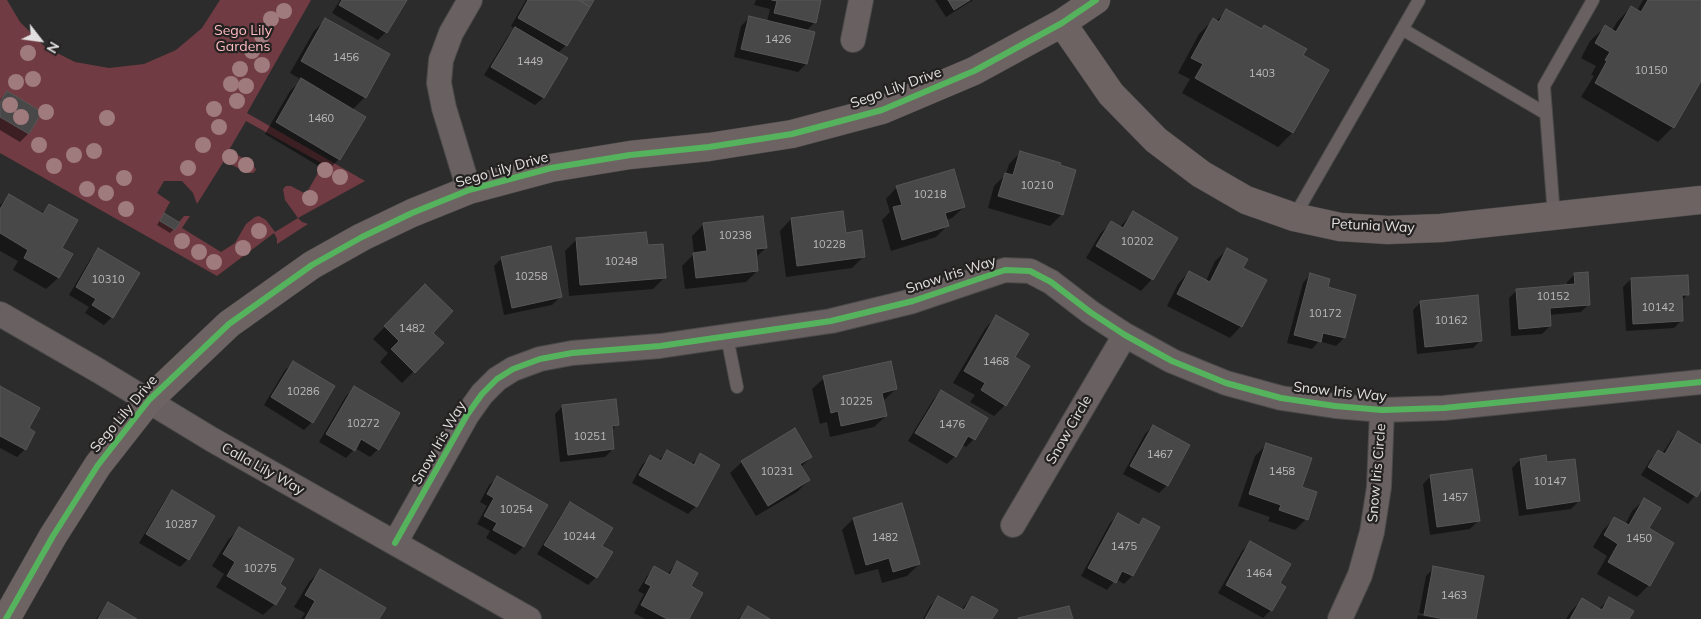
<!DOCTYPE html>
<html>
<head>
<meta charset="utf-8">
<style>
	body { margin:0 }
	#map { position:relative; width:1701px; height:619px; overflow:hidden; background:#2d2c2c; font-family:Mulish,sans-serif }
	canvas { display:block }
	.north { position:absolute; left:15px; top:15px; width:50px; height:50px; -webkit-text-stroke:4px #242121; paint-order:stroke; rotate:120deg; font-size:14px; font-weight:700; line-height:20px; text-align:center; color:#e3e0e1 }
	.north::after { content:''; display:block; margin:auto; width:18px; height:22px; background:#e3e0e1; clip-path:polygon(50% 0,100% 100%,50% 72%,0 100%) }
</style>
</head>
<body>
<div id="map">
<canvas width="1701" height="619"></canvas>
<div class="north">N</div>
</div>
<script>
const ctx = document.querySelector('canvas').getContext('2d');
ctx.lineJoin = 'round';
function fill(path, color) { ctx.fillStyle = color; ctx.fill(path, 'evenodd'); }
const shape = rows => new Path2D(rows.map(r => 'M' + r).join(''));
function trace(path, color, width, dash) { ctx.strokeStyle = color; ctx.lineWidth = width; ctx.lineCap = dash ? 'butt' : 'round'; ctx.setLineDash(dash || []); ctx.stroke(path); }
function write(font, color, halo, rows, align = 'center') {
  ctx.font = font + ' Mulish,sans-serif'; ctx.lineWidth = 4.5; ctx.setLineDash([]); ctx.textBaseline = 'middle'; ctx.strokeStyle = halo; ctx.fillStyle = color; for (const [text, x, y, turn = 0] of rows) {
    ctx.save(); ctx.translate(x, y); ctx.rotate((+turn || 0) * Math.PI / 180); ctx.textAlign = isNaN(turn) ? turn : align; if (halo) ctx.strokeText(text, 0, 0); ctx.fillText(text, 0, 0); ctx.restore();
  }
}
const green = shape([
	[0,0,7,0,20,22,45,47,75,62,109,68,144,64,176,50,202,28,220,0,311,0,247,113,365,181,298,218,302,222,308,224,277,244,277,239,274,233,217,276,0,153],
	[246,121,323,164,306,194,291,186,286,186,283,189,285,200,298,218,275,232,266,220,259,216,255,217,246,224,235,243,221,252,182,228,190,216,184,216,179,222,164,213,170,202,157,193,164,181,182,181,193,193,197,204,224,161,248,173,253,173,256,170,253,164,229,150]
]);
const shadow = shape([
	[340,0,405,0,386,32,378,40,332,13],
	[526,0,592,0,566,45,558,53,566,58,543,98,535,105,484,75,508,36,515,29,511,26],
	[756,0,820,0,815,22,806,31,806,64,798,72,734,57,741,26,749,18,767,22,770,9,754,5],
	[935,0,973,0,946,17],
	[1643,0,1701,0,1701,78,1673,127,1658,142,1581,97,1594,76,1591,75,1596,66,1581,58,1590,41,1605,27,1612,31,1617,22,1631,7,1637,11],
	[1227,11,1261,30,1265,26,1302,56,1327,70,1292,133,1278,147,1182,93,1190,79,1178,73,1199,34,1213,20,1216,21],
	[325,20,365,97,352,110,339,159,327,171,265,134,290,91,302,80,290,73,314,31],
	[7,92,40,112,28,134,20,142,0,130,0,100],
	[1021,152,1062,214,1050,226,988,208,994,186,1006,174,1009,164],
	[897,187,964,207,952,218,946,220,947,226,936,237,891,251,882,220,890,212,886,199],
	[9,196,41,214,50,205,60,249,71,255,58,278,46,289,13,270,18,261,0,251,0,205],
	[1133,213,1152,279,1141,291,1086,258,1100,234,1111,223,1119,228],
	[164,214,174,229,170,233,157,225],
	[791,219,845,234,864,256,852,268,786,277,780,231],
	[704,224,766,248,756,257,757,271,746,282,685,289,682,266,694,254,692,236],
	[577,239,646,247,665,277,653,289,569,296,565,251],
	[99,250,112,317,104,325,85,313,89,307,69,295,91,258],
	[1227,250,1242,269,1241,326,1230,338,1167,306,1178,284,1189,272,1206,281,1215,261],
	[502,258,560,297,552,305,504,315,494,266],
	[1575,274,1589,304,1581,312,1549,315,1550,326,1542,334,1511,336,1509,298,1517,290,1567,286,1567,282],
	[1310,275,1326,288,1344,338,1336,346,1319,341,1312,349,1287,343,1303,283],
	[1631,279,1688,294,1681,301,1682,320,1674,328,1626,331,1623,287],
	[414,297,431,333,442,343,402,383,380,362,388,353,373,339],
	[1421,302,1481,340,1473,348,1417,354,1413,310],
	[996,317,1013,358,1005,405,994,416,970,402,975,395,953,383,985,329],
	[293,363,312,422,304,430,264,405,285,370],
	[824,378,896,389,883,401,886,416,874,427,830,437,827,422,820,424,812,389],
	[0,387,27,429,25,449,17,457,0,448],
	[354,388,378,449,370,457,355,448,346,458,319,442,346,396],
	[941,392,974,439,966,447,961,444,955,456,947,464,908,441,933,400],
	[563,406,617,424,611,431,613,449,605,457,560,462,555,414],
	[1153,426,1188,446,1166,486,1159,493,1123,474,1145,434],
	[1678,432,1701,446,1701,488,1688,504,1641,475,1651,459,1659,452,1662,454,1671,440],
	[1267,444,1306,519,1295,530,1268,521,1270,517,1238,506,1255,456],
	[667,452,691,465,700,455,696,506,688,514,632,483,642,465,650,457,658,461],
	[811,457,801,467,809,480,797,492,756,516,730,473,742,462],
	[1520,460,1546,464,1579,501,1571,509,1519,516,1512,468],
	[1431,476,1478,521,1470,529,1430,535,1423,484],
	[497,478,546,505,523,547,515,555,486,538,490,531,477,524,487,506,480,502,489,485],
	[173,492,213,516,188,559,180,567,139,543,165,500],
	[1644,500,1648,529,1649,585,1637,597,1597,574,1607,556,1593,547,1603,530,1614,519,1625,525,1632,511],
	[571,504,601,546,596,577,588,585,537,554,563,512],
	[901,504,919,564,907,576,882,583,878,569,855,575,842,530,853,519],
	[1118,515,1137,525,1143,520,1158,528,1132,576,1124,584,1116,579,1107,590,1081,576,1110,523],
	[240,528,278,584,275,604,263,615,216,587,224,574,212,566,228,540],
	[1250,543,1278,584,1271,610,1263,618,1218,593,1242,551],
	[677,562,689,587,687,619,645,619,634,613,644,594,638,591,647,576,655,568,667,575],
	[1434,568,1475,619,1452,619,1419,613,1426,576],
	[320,571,378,619,301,619,305,613,294,607,309,582],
	[972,597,991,619,923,619,930,606,938,598,961,610],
	[1610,598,1628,619,1566,619,1571,611,1582,600,1599,609],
	[108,603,135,619,96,619],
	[748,607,767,619,738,619],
	[1418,615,1439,619,1417,619]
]);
const building = shape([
	[342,0,407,0,387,33,339,5,342,0],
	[528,0,579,0,590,7,567,46,518,18,528,0],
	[579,0,594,0,590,7,579,0],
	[772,0,821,0,816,23,774,13,777,1,772,0],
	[948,0,970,0,954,10,948,0],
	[1648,0,1701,0,1701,81,1674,128,1595,83,1607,61,1605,60,1610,52,1595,43,1605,25,1616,32,1631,6,1641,12,1648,0],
	[1226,9,1262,29,1264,25,1307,49,1303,55,1329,70,1293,133,1195,78,1203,64,1191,58,1213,18,1219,22,1226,9],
	[749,16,815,32,807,64,741,49,749,16],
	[325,18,390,54,366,98,301,61,325,18],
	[515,27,568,58,544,98,491,67,515,27],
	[301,78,366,117,340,160,276,122,301,78],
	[7,91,42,112,29,134,0,117,0,102,7,91],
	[1020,151,1061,163,1060,165,1076,170,1063,215,998,196,1005,173,1013,175,1020,151],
	[954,169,965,207,945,213,949,226,902,240,893,207,902,205,896,186,954,169],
	[9,194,43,214,49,204,78,220,62,248,73,254,59,278,24,258,28,250,0,233,0,209,9,194],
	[843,211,846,233,862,230,865,257,797,266,791,218,843,211],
	[1133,211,1178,238,1153,280,1096,246,1111,221,1123,228,1133,211],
	[164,213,180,223,175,230,160,221,164,213],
	[763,216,767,248,756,249,758,271,696,278,693,253,707,251,703,223,763,216],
	[646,232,648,245,663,244,666,278,580,285,576,238,646,232],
	[551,246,562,297,512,308,501,257,551,246],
	[98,248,140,273,113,318,92,305,96,299,76,287,98,248],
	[1227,248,1248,259,1243,268,1267,280,1242,327,1177,294,1189,271,1210,282,1227,248],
	[1588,272,1590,305,1550,308,1551,326,1519,329,1516,289,1575,284,1574,273,1588,272],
	[1310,273,1330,279,1328,287,1356,295,1345,338,1323,333,1321,342,1294,335,1310,273],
	[1688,275,1689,295,1682,295,1683,321,1633,324,1631,278,1688,275],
	[425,284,453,311,433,333,444,343,415,373,391,349,399,341,384,326,425,284],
	[1478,295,1482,341,1425,347,1420,301,1478,295],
	[996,315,1029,334,1015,357,1030,366,1006,406,981,390,985,383,964,371,996,315],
	[293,361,335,386,313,423,271,397,293,361],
	[891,361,897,389,882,393,887,416,841,426,838,411,831,413,823,376,891,361],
	[0,386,40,408,29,428,35,432,26,450,0,436,0,386],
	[354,386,400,413,379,450,361,439,355,451,326,434,354,386],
	[941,390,988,418,975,440,968,436,956,457,915,433,941,390],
	[616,399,619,425,612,426,614,449,568,455,562,405,616,399],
	[1153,425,1190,445,1168,486,1130,466,1153,425],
	[795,428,812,457,800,464,810,480,768,506,741,461,795,428],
	[1678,431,1701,445,1701,490,1697,497,1648,467,1658,450,1665,454,1678,431],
	[1266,443,1312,458,1302,487,1317,492,1308,520,1279,510,1281,505,1249,494,1266,443],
	[667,450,694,465,700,453,720,465,697,507,639,475,650,455,661,461,667,450],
	[1546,455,1547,462,1575,459,1580,501,1527,509,1520,459,1546,455],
	[1472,469,1480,521,1437,527,1430,475,1472,469],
	[497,476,548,505,524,547,493,530,497,523,484,516,494,498,487,494,497,476],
	[172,490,215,516,189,560,146,534,172,490],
	[1644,498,1661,508,1649,528,1674,543,1650,586,1608,562,1618,544,1604,535,1614,517,1629,525,1644,498],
	[570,502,613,528,602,546,613,552,597,578,544,545,570,502],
	[902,503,920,564,893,572,889,558,866,565,853,518,902,503],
	[1118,513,1139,525,1143,518,1160,527,1133,576,1122,571,1116,583,1088,568,1118,513],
	[239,527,294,559,280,584,286,588,276,605,227,576,235,562,223,554,239,527],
	[1250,541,1291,564,1280,583,1286,587,1272,611,1226,585,1250,541],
	[677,561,698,573,691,586,703,593,689,619,667,619,641,605,651,586,645,583,654,566,670,575,677,561],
	[1433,566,1484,576,1476,619,1445,619,1424,615,1433,566],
	[320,569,386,608,379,619,305,619,315,601,305,595,320,569],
	[938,596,964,610,972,596,998,610,992,619,925,619,938,596],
	[1609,597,1634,611,1629,619,1570,619,1582,598,1602,610,1609,597],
	[108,602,137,619,98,619,108,602],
	[748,606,770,619,740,619,748,606],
	[1069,606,1073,619,1018,619,1018,618,1069,606]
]);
const lane = shape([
	[1402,29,1545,113],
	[1554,216,1544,86,1593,0],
	[1294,217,1419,0],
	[727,337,737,387]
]);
const street = shape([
	[853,40,861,0],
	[469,190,444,108,439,83,441,60,451,33,470,0],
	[0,314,99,371,211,439,529,619],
	[1013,525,1125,335],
	[395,543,467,415,482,394,497,379,513,369,540,359,572,353,660,346,831,321,913,301,1005,270,1030,271,1051,282,1090,312,1125,335,1172,361,1226,383,1281,398,1335,406,1382,410,1444,408,1701,382],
	[1340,619,1360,575,1372,532,1379,487,1382,410]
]);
const secondary = shape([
	[1062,23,1111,94,1156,140,1201,174,1246,200,1294,217,1340,227,1388,230,1441,228,1701,200],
	[6,619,53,536,98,465,149,400,229,324,312,265,362,237,412,213,469,190,551,168,630,155,709,147,792,134,882,110,974,71,1062,23,1096,0]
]);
const cycleway = shape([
	[395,543,467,415,482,394,497,379,513,369,540,359,572,353,660,346,831,321,913,301,1005,270,1030,271,1051,282,1090,312,1125,335,1172,361,1226,383,1281,398,1335,406,1382,410,1444,408,1701,382],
	[6,619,53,536,98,465,149,400,229,324,312,265,362,237,412,213,469,190,551,168,630,155,709,147,792,134,882,110,974,71,1062,23,1096,0]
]);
const trees = [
	[284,11],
	[271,19],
	[262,36],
	[252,51],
	[28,53],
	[262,65],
	[240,69],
	[33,79],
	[16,82],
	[231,84],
	[246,86],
	[237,101],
	[10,105],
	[214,109],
	[46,112],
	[21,117],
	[107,118],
	[219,127],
	[39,145],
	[203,145],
	[94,151],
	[74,155],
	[230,157],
	[246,165],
	[54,166],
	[188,168],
	[325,170],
	[340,177],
	[124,178],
	[87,189],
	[106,193],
	[310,198],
	[126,209],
	[259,231],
	[182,241],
	[243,248],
	[199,252],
	[214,262]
];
const numberNames = [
	["1426",778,40],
	["1456",346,58],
	["1449",530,62],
	["10150",1651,71],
	["1403",1262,74],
	["1460",321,119],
	["10210",1037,186],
	["10218",930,195],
	["10238",735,236],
	["10202",1137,242],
	["10228",829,245],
	["10248",621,262],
	["10258",531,277],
	["10310",108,280],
	["10152",1553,297],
	["10142",1658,308],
	["10172",1325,314],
	["10162",1451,321],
	["1482",412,329],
	["1468",996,362],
	["10286",303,392],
	["10225",856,402],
	["10272",363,424],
	["1476",952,425],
	["10251",590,437],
	["1467",1160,455],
	["10231",777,472],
	["1458",1282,472],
	["10147",1550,482],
	["1457",1455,498],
	["10254",516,510],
	["10287",181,525],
	["10244",579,537],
	["1482",885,538],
	["1450",1639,539],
	["1475",1124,547],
	["10275",260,569],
	["1464",1259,574],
	["1463",1454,596]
];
const parkNames = [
	["Sego Lily",243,31],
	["Gardens",243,47]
];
const streetNames = [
	["Sego Lily Drive",896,88,-20],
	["Sego Lily Drive",502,170,-16],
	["Petunia Way",1373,226,3],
	["Snow Iris Way",951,275,-18],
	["Snow Iris Way",1340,392,6],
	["Sego Lily Drive",124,414,-50],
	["Snow Circle",1069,430,-60],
	["Snow Iris Way",439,443,-60],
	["Calla Lily Way",263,469,29],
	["Snow Iris Circle",1377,473,-85]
];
fill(green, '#703b42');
fill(shadow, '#0007');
fill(building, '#494848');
trace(building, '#575656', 1);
trace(lane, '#4a4949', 14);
trace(street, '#4a4949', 26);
trace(secondary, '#4a4949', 29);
trace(lane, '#696061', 12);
trace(street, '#696061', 24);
trace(secondary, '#6d6363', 28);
trace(cycleway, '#56b35d', 6);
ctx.fillStyle = '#a07b7e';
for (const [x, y] of trees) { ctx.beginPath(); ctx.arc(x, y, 8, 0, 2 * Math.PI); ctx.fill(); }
write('11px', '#bcbabb', null, numberNames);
write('14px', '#ffbbc1', '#242121', parkNames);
write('14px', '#e3e0e1', '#242121', streetNames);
</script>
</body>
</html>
